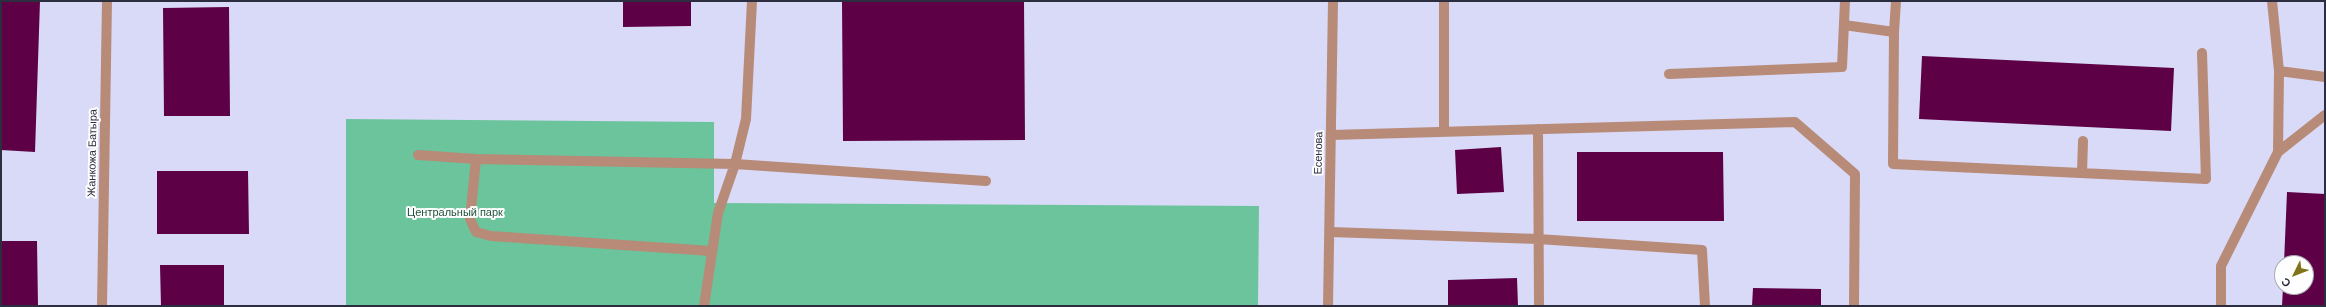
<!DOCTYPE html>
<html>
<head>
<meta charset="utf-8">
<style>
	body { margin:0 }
	#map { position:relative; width:2326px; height:307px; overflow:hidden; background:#d8daf7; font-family:"DM Sans",sans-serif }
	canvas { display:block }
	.frame { position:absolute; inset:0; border:2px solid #2c2d3f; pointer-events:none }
	.north { position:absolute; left:2274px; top:255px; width:40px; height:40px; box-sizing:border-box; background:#fefefe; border:1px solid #aaaab2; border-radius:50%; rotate:227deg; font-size:11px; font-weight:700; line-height:16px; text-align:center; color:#2c2d3f }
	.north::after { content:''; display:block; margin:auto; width:14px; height:18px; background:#7f7417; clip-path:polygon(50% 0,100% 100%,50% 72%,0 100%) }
</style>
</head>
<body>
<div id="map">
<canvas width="2326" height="307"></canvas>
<div class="frame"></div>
<div class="north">С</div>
</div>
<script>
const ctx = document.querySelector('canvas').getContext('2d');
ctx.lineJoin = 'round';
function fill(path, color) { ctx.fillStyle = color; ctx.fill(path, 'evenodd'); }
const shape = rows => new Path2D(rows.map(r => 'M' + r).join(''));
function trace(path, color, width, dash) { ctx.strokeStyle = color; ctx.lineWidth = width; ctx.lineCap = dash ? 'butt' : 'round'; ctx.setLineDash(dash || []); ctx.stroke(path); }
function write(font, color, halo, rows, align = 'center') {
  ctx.font = font + ' "DM Sans",sans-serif'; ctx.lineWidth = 4; ctx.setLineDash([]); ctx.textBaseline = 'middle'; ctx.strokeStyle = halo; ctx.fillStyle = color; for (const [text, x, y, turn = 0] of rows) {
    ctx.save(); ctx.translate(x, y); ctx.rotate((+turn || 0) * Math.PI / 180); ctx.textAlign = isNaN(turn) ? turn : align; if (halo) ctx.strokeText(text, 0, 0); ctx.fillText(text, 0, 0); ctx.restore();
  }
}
const green = shape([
	[346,119,714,122,714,203,1259,206,1258,306,346,306]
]);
const building = shape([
	[1,1,40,1,35,152,1,150],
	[623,1,691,1,691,26,623,27],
	[842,1,1024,1,1025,140,843,141],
	[229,7,230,116,164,116,163,8],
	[1922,56,2174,68,2171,131,1919,119],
	[1501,147,1504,192,1457,194,1455,150],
	[1577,152,1723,152,1724,221,1577,221],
	[157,171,248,171,249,234,157,234],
	[2287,192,2325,194,2325,306,2282,306,2283,287,2306,287,2306,263,2284,263],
	[1,241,37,241,38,306,1,306],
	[160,265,224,265,224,306,161,306],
	[1517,278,1518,306,1448,306,1448,280],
	[1753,288,1821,289,1821,306,1752,306]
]);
const service = shape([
	[2272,1,2279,71,2278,152],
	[1844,25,1894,32,1896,1],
	[1894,32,1893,164,2206,179,2202,53],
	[2279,71,2325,77],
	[1669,74,1842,67,1845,1],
	[1538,129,1539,306],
	[1444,132,1444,1],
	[1331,135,1795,122,1855,174,1854,306],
	[418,155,476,159,735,164,986,181],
	[476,159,470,219,476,232,491,236,711,251],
	[2082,173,2083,141],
	[1330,232,1538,239,1702,250,1705,306],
	[704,306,718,213,735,164,746,119,752,1],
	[2221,306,2221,266,2278,152,2325,115]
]);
const minor = shape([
	[102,306,107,1]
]);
const tertiary = shape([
	[1328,306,1333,1]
]);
const streetNames = [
	["Жанкожа Батыра",93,153,-89],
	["Есенова",1319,153,-89]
];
const parkNames = [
	["Центральный парк",455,213]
];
fill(green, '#6bc49b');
fill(building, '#5d0045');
trace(service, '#b88a78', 10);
trace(minor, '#b88a78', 10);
trace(tertiary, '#b88a78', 10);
write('11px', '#2c2d3f', '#fefefe', streetNames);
write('11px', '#1e523c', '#fefefe', parkNames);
</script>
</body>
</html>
